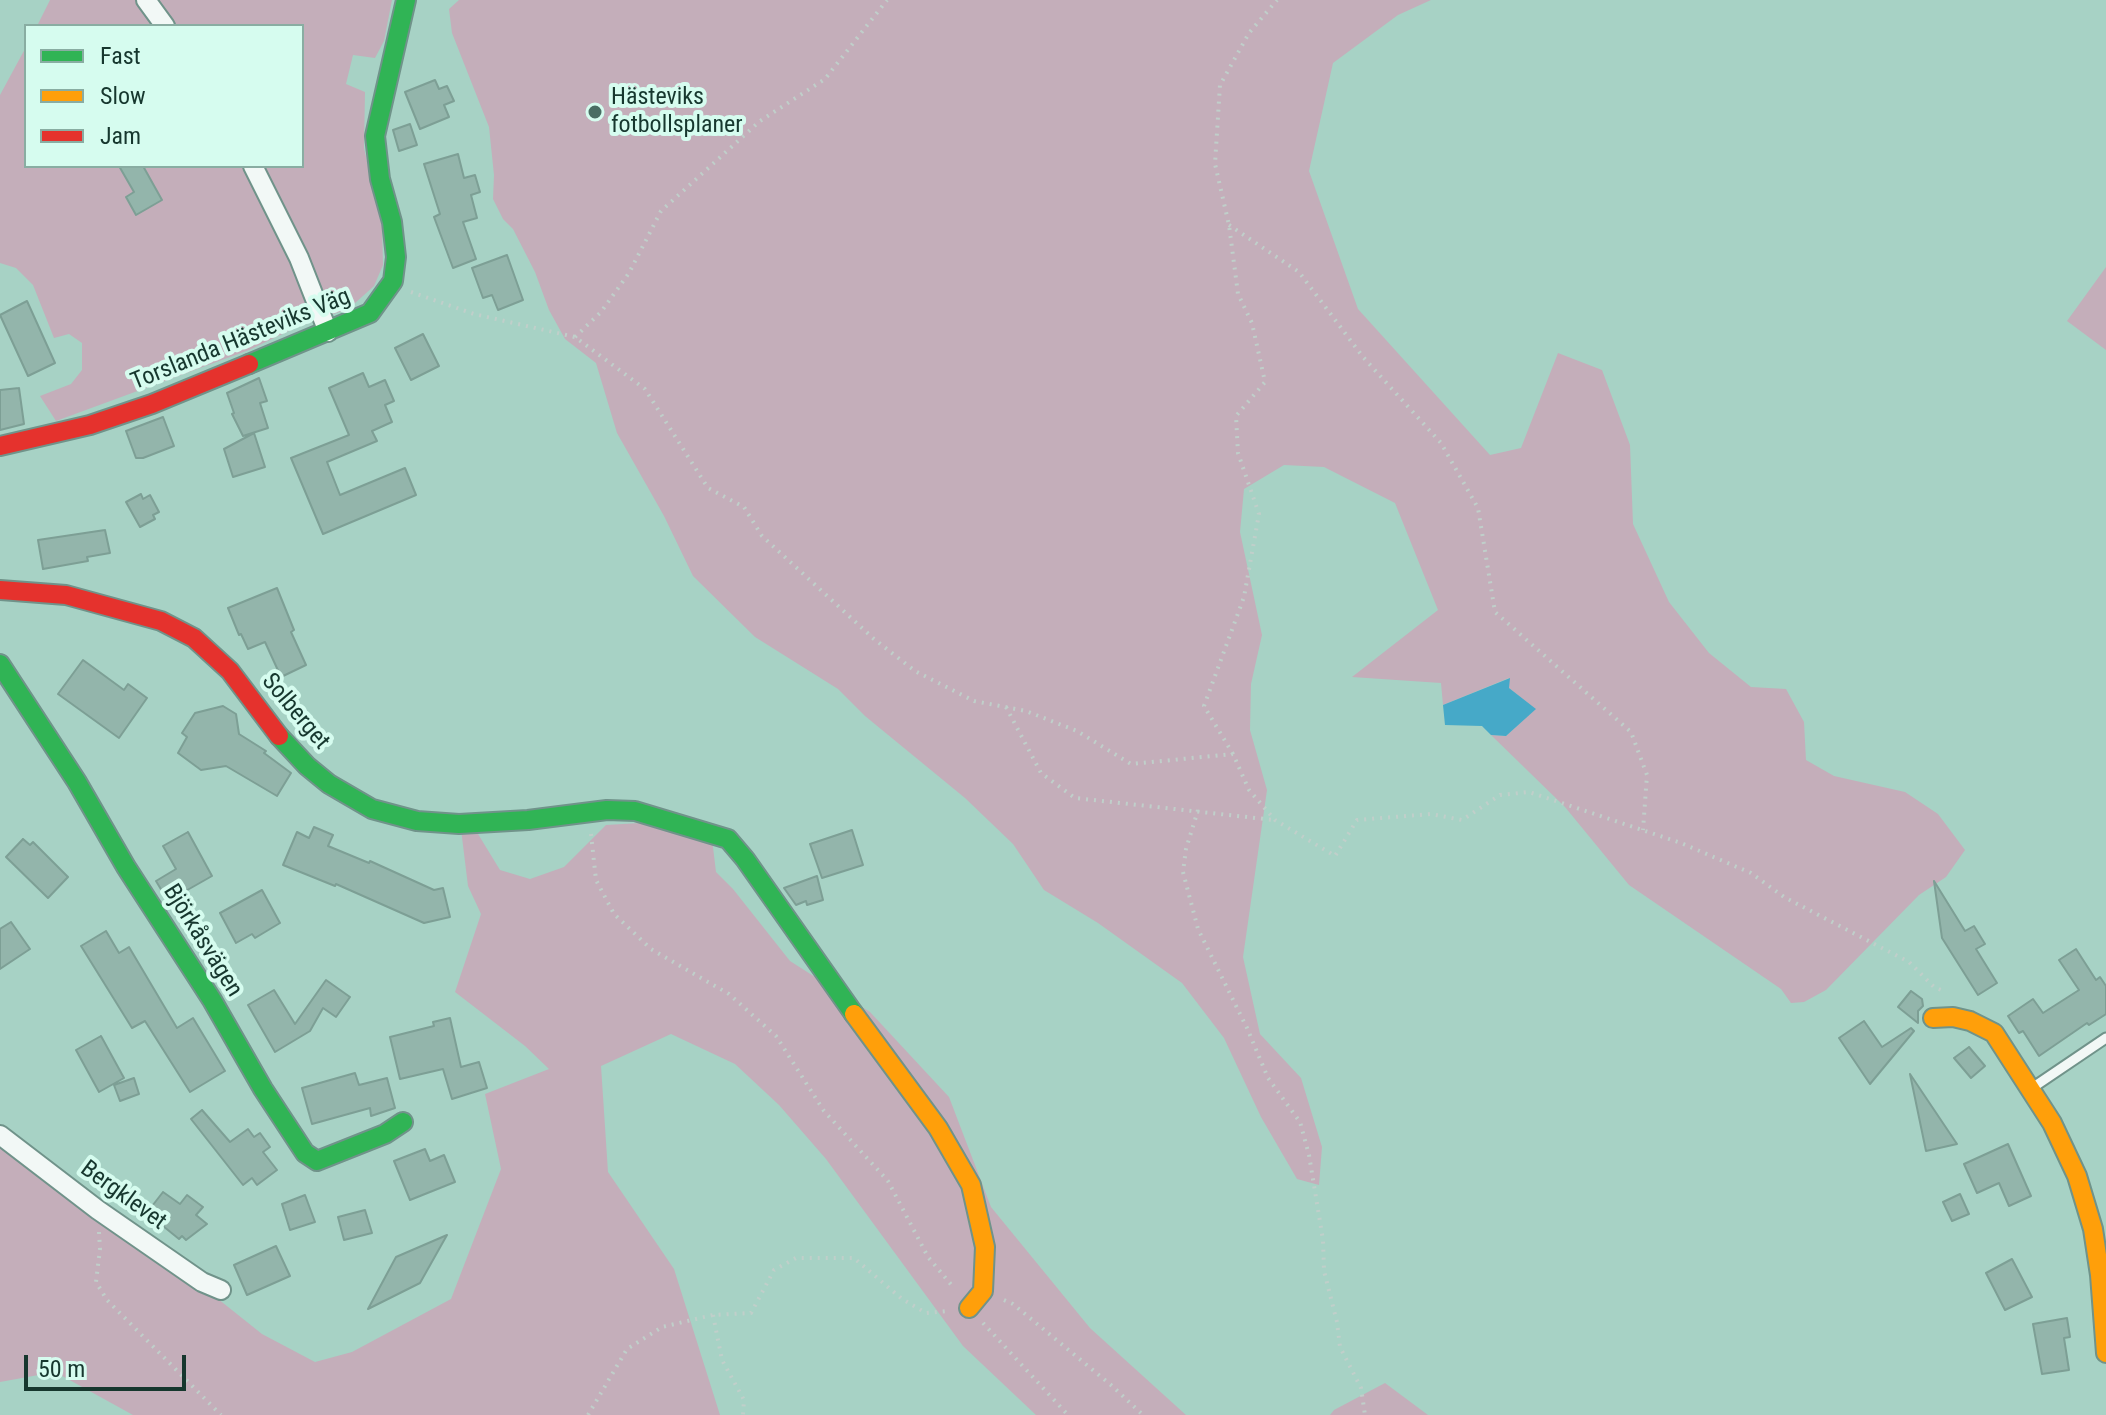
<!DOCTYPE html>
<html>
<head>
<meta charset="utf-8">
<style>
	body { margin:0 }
	#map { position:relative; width:2106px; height:1415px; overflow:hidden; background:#a7d2c5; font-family:"Roboto Condensed",sans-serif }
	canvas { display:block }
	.legend { position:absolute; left:24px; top:24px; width:280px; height:144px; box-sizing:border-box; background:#d6fcef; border:2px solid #89ada2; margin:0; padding:10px 14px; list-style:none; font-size:24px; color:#16372e }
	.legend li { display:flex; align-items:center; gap:16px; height:40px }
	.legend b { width:40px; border:2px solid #89ada2 }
	.scale { position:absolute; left:24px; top:1355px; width:162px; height:36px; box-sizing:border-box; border:4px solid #16372e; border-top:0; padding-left:10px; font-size:24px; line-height:28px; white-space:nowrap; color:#16372e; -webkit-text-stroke:6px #d6fcef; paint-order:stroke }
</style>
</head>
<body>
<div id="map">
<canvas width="2106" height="1415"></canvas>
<ul class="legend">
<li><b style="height:10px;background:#30b455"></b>Fast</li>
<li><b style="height:10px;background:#ff9f0a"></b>Slow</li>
<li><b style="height:10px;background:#e5322d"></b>Jam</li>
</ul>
<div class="scale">50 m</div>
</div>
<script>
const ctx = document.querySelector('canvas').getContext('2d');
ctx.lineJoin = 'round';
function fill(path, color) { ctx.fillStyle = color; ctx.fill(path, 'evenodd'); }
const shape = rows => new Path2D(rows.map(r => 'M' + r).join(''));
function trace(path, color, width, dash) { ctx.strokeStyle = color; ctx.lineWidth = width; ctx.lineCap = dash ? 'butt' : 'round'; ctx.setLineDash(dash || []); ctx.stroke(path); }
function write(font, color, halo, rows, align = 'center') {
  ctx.font = font + ' "Roboto Condensed",sans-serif'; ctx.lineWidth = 8; ctx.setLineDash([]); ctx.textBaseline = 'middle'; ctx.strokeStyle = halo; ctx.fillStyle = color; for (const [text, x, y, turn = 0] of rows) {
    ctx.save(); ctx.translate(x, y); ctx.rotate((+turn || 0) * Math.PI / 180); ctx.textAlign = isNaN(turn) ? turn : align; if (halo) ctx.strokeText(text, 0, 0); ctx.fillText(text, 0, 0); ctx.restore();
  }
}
const green = shape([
	[50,0,392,0,384,41,375,58,353,55,346,84,365,92,364,148,382,227,383,265,374,286,354,304,342,311,295,328,249,350,56,421,40,396,71,384,82,370,82,343,69,334,54,338,33,285,16,268,0,263,0,95,26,47,26,166,302,166,302,26,37,26],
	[459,0,1431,0,1398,15,1333,63,1309,171,1358,309,1490,455,1521,448,1558,353,1602,370,1630,445,1633,524,1669,602,1709,653,1751,687,1786,689,1804,722,1806,760,1834,776,1905,792,1938,814,1965,850,1946,877,1919,895,1826,990,1804,1002,1791,1003,1781,989,1629,885,1565,807,1491,735,1506,736,1535,709,1509,688,1509,678,1443,705,1441,683,1352,677,1438,610,1395,503,1324,467,1284,465,1244,489,1240,532,1262,635,1251,684,1250,730,1267,790,1243,957,1260,1034,1301,1078,1322,1147,1319,1185,1297,1179,1261,1117,1224,1038,1182,983,1098,923,1044,890,1013,844,965,798,865,716,838,689,755,637,693,576,664,516,617,433,596,363,565,339,549,310,535,272,513,229,503,219,493,199,494,175,489,127,452,33,449,9],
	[2106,267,2106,350,2067,321],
	[640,823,712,839,716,872,733,889,790,961,870,1012,949,1097,991,1207,1090,1328,1186,1415,1036,1415,963,1346,826,1159,779,1105,735,1064,671,1034,601,1066,608,1172,674,1269,720,1415,133,1415,55,1372,0,1382,0,1140,188,1275,262,1334,315,1362,352,1352,451,1299,501,1169,485,1094,549,1069,525,1046,455,992,481,914,468,886,461,829,478,834,500,870,530,879,564,867,606,825],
	[1385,1383,1428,1415,1330,1415,1334,1410]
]);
const water = shape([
	[1510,678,1509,688,1536,709,1506,736,1491,735,1482,726,1445,725,1443,705]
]);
const building = shape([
	[435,80,439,89,447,86,454,101,444,105,449,117,420,129,405,92,435,80],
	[410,124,417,145,399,151,393,130,410,124],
	[458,154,464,178,475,175,480,192,471,195,477,218,463,222,476,259,453,268,434,217,440,214,424,164,458,154],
	[119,166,143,166,162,200,136,215,126,197,134,192,119,166],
	[507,255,523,300,498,310,492,295,483,298,472,268,507,255],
	[27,301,55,363,28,376,0,315,27,301],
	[423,334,439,366,411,380,395,348,423,334],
	[363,373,369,387,385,380,394,401,385,405,392,422,372,431,377,441,327,462,340,495,405,468,416,495,323,534,291,458,349,435,329,388,363,373],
	[259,378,267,401,260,403,268,428,243,436,232,414,234,413,227,393,259,378],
	[19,388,24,424,0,430,0,390,19,388],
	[163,417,174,446,143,458,136,458,126,431,163,417],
	[254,433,265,467,233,477,224,449,254,433],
	[141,494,143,499,150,495,159,512,153,515,155,519,140,527,126,502,141,494],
	[105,530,110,553,87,557,88,561,43,569,38,540,105,530],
	[277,588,294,630,291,632,306,665,281,677,265,642,248,649,241,634,239,635,228,608,277,588],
	[83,660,124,690,128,684,147,698,119,738,58,694,83,660],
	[223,706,236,714,239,734,266,751,264,753,291,773,277,796,226,766,201,770,178,753,187,737,182,733,195,713,223,706],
	[314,827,333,835,328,846,369,863,370,861,434,890,443,888,450,917,424,923,336,884,335,886,283,865,297,832,309,838,314,827],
	[852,830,863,865,822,878,810,844,852,830],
	[188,832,212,876,168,901,156,881,176,869,163,846,188,832],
	[23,839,30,845,33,842,68,877,48,898,6,857,23,839],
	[817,876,823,900,807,905,806,901,796,905,784,888,817,876],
	[1934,881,1965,931,1974,926,1985,944,1976,949,1997,983,1978,995,1942,938,1934,881],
	[262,890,280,923,255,938,252,934,236,943,220,913,262,890],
	[11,922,30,949,0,969,0,929,11,922],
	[106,931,119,953,129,947,177,1028,193,1018,225,1071,190,1092,145,1021,132,1028,81,946,106,931],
	[2076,949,2096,980,2100,977,2106,986,2106,1014,2089,1025,2087,1023,2039,1056,2023,1031,2019,1033,2008,1016,2033,999,2043,1013,2079,990,2059,960,2076,949],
	[326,980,350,997,336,1017,323,1008,310,1031,275,1052,248,1005,274,990,295,1024,326,980],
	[1911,991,1922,999,1923,1006,1918,1011,1918,1023,1898,1007,1911,991],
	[450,1018,461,1067,479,1062,487,1088,452,1099,443,1069,400,1079,390,1037,434,1026,433,1022,450,1018],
	[1864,1021,1882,1047,1911,1028,1914,1031,1870,1084,1839,1038,1864,1021],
	[101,1036,124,1078,99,1092,76,1050,101,1036],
	[1969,1047,1985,1066,1971,1078,1954,1058,1969,1047],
	[355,1073,359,1085,387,1078,395,1108,371,1116,370,1108,312,1124,302,1088,355,1073],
	[1910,1074,1957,1144,1926,1151,1910,1074],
	[134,1078,139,1094,120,1101,114,1085,134,1078],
	[202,1110,230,1142,248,1129,254,1137,260,1133,270,1147,263,1152,277,1170,257,1185,252,1178,243,1185,191,1119,202,1110],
	[2008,1144,2031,1196,2009,1206,1999,1183,1977,1193,1964,1164,2008,1144],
	[425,1149,430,1161,444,1155,455,1182,410,1200,394,1161,425,1149],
	[163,1192,180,1204,187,1195,203,1207,196,1215,207,1224,186,1240,182,1236,179,1239,163,1226,165,1223,149,1210,163,1192],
	[1960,1194,1969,1214,1952,1221,1943,1202,1960,1194],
	[305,1195,315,1222,290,1230,282,1204,305,1195],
	[365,1210,372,1233,344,1240,338,1217,365,1210],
	[447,1235,420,1283,368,1309,396,1257,447,1235],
	[276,1246,290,1276,247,1295,234,1265,276,1246],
	[2012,1259,2032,1297,2005,1310,1986,1273,2012,1259],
	[2067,1318,2070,1337,2064,1338,2069,1370,2042,1374,2033,1324,2067,1318]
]);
const path = shape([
	[1229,225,1299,272,1363,357,1441,443,1478,508,1495,612,1631,732,1647,775,1643,830],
	[411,292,474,314,575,337,645,389,708,488,744,507,762,536,874,639,915,671,974,701,1026,711,1077,731,1131,764,1233,754,1249,790,1275,820,1335,856,1357,820,1431,814,1462,820,1500,795,1529,792,1681,843,1751,873,1784,897,1909,962,1934,987,1946,992],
	[575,337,601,312,629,273,661,211,760,121,825,79,887,0],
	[1006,707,1041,773,1075,798,1274,820],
	[1233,754,1204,706,1244,597,1259,514,1238,453,1236,416,1265,382,1252,323,1238,294,1229,225,1215,164,1220,85,1249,33,1277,0],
	[1198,810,1186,849,1183,872,1198,929,1247,1028,1268,1078,1300,1122,1309,1155,1323,1240,1324,1271,1337,1322,1340,1347,1361,1388,1365,1415],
	[591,834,596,880,614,914,651,949,729,994,776,1036,824,1111,888,1181,928,1257,954,1288],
	[99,1232,100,1249,96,1282,107,1300,221,1415],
	[1004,1300,1013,1304,1111,1385,1143,1415],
	[713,1315,722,1360,744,1400,743,1415],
	[983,1323,1068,1415],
	[588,1415,627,1349,662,1327,713,1315,751,1313,774,1270,796,1258,854,1258,902,1299,926,1313,948,1311]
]);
const lane = shape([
	[2032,1088,2106,1038]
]);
const street = shape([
	[146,0,165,26],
	[253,166,299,258,328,332],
	[0,1135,98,1210,202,1282,221,1290]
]);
const fast = shape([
	[249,364,370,313,393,281,396,257,392,222,380,179,375,136,406,0],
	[0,664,77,782,126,867,212,1000,263,1089,305,1153,317,1161,385,1134,403,1122],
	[279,736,307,766,329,784,372,809,417,821,459,824,528,820,607,810,635,811,728,839,745,859,854,1014]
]);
const slow = shape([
	[854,1014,938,1128,971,1185,985,1247,983,1291,969,1308],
	[1933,1018,1953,1017,1970,1021,1994,1033,2052,1123,2077,1176,2093,1229,2100,1275,2106,1353]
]);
const jam = shape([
	[0,446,90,425,152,404,249,364],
	[0,590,66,595,161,621,194,638,230,671,279,736]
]);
const markers = [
	[595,112,8,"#496d63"]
];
const poiNames = [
	["Hästeviks",611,98],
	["fotbollsplaner",611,126]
];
const streetNames = [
	["Torslanda Hästeviks Väg",241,340,-22],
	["Solberget",295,712,50],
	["Björkåsvägen",202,941,58],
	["Bergklevet",123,1196,36]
];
fill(green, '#c4aeba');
fill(water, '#46a9c8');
fill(building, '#93b5ab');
trace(building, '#7d9f95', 2);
trace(lane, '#70938a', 13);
trace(street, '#70938a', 22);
trace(fast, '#70938a', 22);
trace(slow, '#70938a', 22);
trace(jam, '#70938a', 22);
trace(path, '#c0cfca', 4, [2, 6]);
trace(lane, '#f2f8f6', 9);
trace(street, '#f2f8f6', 18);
trace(fast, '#30b455', 18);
trace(slow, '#ff9f0a', 18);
trace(jam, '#e5322d', 18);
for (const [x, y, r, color] of markers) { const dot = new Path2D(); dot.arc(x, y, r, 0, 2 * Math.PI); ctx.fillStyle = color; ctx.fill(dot); trace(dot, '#d6fcef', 3); }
write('24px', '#16372e', '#d6fcef', poiNames, 'left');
write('24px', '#16372e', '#d6fcef', streetNames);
</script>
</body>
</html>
